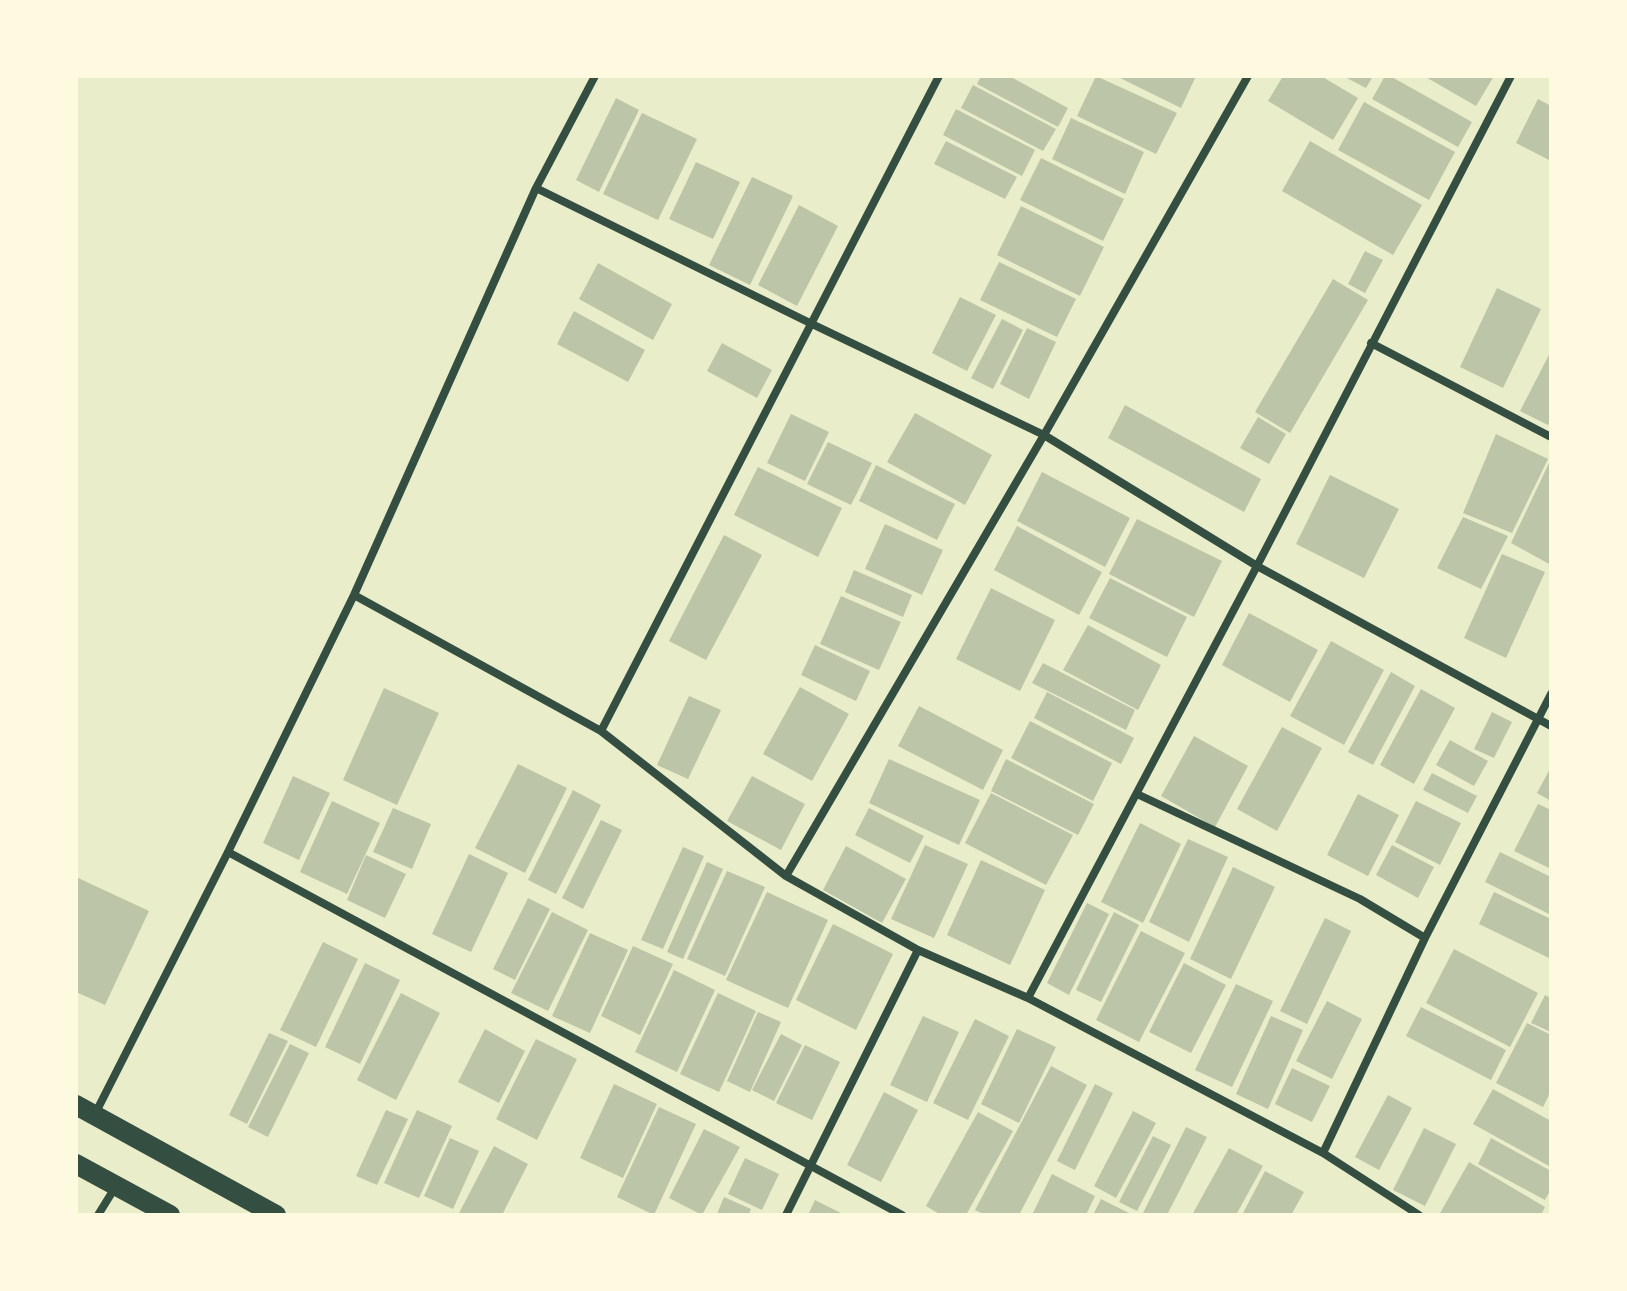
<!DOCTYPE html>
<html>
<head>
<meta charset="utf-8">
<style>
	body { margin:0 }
	#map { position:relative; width:1627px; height:1291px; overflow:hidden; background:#e9edc9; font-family:Arial,sans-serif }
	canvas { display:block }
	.frame { position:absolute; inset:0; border:78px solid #fefae0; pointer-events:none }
</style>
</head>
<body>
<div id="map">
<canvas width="1627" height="1291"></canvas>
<div class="frame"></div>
</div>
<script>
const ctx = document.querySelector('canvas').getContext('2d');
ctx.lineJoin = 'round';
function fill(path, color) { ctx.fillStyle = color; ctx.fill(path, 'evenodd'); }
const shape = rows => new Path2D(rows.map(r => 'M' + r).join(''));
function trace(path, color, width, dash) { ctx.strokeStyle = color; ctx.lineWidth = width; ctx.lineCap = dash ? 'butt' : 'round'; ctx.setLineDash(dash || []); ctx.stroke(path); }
const building = shape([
	[981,76,1009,76,1068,108,1058,127,977,84],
	[1096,76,1177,113,1156,154,1077,116],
	[1116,76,1196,76,1181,108],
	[1283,76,1321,76,1358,98,1333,140,1268,101],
	[1343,76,1373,76,1366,88],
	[1385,76,1390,76,1472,122,1458,147,1372,99],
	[1424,76,1494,76,1476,106],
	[973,85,1056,129,1043,151,961,108],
	[616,98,639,110,599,192,576,180],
	[1538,99,1551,106,1551,161,1516,143],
	[1364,102,1455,152,1429,200,1338,150],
	[956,109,1035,150,1022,176,943,135],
	[642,113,697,139,658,220,603,194],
	[1071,118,1144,152,1125,194,1052,159],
	[946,141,1017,177,1005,199,934,164],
	[1310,141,1422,205,1393,255,1282,191],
	[1041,158,1124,199,1103,241,1020,200],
	[696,162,740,182,713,239,669,219],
	[752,177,793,196,750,285,709,265],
	[799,205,838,226,797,306,758,285],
	[1021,206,1104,247,1080,296,997,255],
	[1365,251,1383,260,1365,293,1348,284],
	[999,262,1076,299,1057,337,980,300],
	[598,263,672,304,653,340,579,299],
	[1333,279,1368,300,1290,433,1255,412],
	[1497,288,1541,309,1503,388,1460,367],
	[960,297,996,315,967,371,932,353],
	[574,311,645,350,628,382,557,344],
	[1002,319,1023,330,993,389,971,378],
	[1027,328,1056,342,1029,399,1000,384],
	[722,343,772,370,757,398,707,371],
	[1551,351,1551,420,1548,425,1520,411],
	[1125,405,1261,479,1244,512,1108,438],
	[915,413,992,455,965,505,887,462],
	[791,414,829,432,805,481,767,463],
	[1258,417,1286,434,1269,464,1240,448],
	[1496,434,1548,459,1512,533,1463,513],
	[828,442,872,463,851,505,807,484],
	[1551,459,1551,565,1511,543],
	[876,465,955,504,937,540,859,501],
	[758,467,842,508,818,557,734,515],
	[1042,472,1130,518,1105,567,1017,521],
	[1330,475,1399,509,1364,578,1296,544],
	[1463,517,1508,536,1481,589,1437,568],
	[1137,519,1222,561,1194,617,1109,574],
	[885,524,943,550,922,595,865,569],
	[1017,526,1102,572,1079,615,994,570],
	[724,535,762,555,706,660,669,641],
	[1502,554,1545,572,1506,658,1464,638],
	[854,570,912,595,903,617,845,592],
	[1110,578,1187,617,1167,657,1089,618],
	[991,588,1055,620,1020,691,956,659],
	[841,596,901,622,879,670,820,644],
	[1249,613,1318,650,1290,702,1222,665],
	[1088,625,1161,665,1138,710,1063,670],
	[1331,641,1384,670,1344,745,1290,716],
	[815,645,870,671,856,701,801,675],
	[1043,663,1135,710,1126,730,1032,683],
	[1391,672,1415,686,1373,765,1348,752],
	[800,687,849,714,812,781,763,754],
	[384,688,439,713,397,805,343,780],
	[1421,689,1455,708,1414,784,1380,765],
	[1047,692,1134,738,1121,764,1034,718],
	[689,696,721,710,688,779,657,765],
	[919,706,1003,750,983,790,898,746],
	[1492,712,1512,722,1494,758,1474,749],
	[1030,721,1112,763,1093,801,1011,758],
	[1282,727,1322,748,1277,831,1237,809],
	[1194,736,1248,766,1215,827,1161,796],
	[1450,740,1488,761,1474,786,1436,765],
	[889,759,980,800,959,845,869,803],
	[1006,759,1094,804,1078,835,991,791],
	[518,764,567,788,525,873,475,848],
	[1551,767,1551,801,1537,793],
	[1432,773,1477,796,1468,813,1423,790],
	[293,776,330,793,299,860,263,843],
	[752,776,805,804,781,850,727,821],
	[573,790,601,805,556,894,528,880],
	[991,793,1073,835,1046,885,965,843],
	[1358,794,1399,815,1368,876,1327,855],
	[332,801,380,823,347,894,300,872],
	[1416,801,1461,823,1440,865,1395,842],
	[1538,804,1551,810,1551,869,1514,851],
	[393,808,431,824,412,869,373,852],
	[869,808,924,836,910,863,855,835],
	[601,820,622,830,583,909,562,898],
	[1140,823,1181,844,1143,923,1101,902],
	[1188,839,1228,857,1189,942,1149,922],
	[925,845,968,864,934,938,891,919],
	[1392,845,1434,867,1418,898,1376,875],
	[846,846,906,879,882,923,823,890],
	[683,847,704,856,663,949,641,940],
	[1500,852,1551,877,1551,915,1485,882],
	[469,854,508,873,471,952,432,934],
	[366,855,406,874,385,918,347,900],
	[981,860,1045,890,1010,965,947,935],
	[707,862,723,869,683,959,667,952],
	[1233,867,1275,887,1231,979,1190,959],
	[727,871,765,887,725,976,687,959],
	[76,877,149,911,105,1005,76,992],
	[767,892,828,920,788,1008,726,980],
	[1494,892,1551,919,1551,959,1479,924],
	[528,898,550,909,515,980,493,969],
	[1087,903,1109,914,1069,995,1047,983],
	[552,912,588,930,548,1011,511,993],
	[1114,912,1139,925,1101,1002,1076,990],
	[1325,918,1351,931,1307,1024,1280,1011],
	[833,924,893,954,856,1030,796,1000],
	[1141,931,1185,953,1139,1042,1096,1020],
	[590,933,628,950,590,1033,552,1016],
	[323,942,358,959,316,1047,280,1030],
	[633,946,673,964,640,1035,601,1016],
	[1454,949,1538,993,1510,1047,1426,1003],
	[365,963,400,980,360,1064,325,1047],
	[1184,963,1226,985,1191,1053,1149,1032],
	[674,970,715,990,677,1072,635,1052],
	[1236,984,1273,1001,1232,1087,1195,1070],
	[401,993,440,1013,396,1100,357,1080],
	[718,993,756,1011,719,1092,680,1074],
	[1545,995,1551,998,1551,1032,1531,1023],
	[1327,1001,1362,1019,1332,1079,1296,1061],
	[1421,1007,1506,1050,1491,1080,1406,1036],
	[758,1012,781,1022,750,1092,727,1081],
	[923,1016,959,1032,927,1102,890,1085],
	[1271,1016,1303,1030,1268,1109,1236,1094],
	[975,1019,1009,1036,968,1120,933,1103],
	[1527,1023,1551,1035,1551,1091,1543,1107,1496,1083],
	[485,1029,525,1051,499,1103,458,1082],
	[1017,1029,1056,1047,1019,1123,981,1104],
	[269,1033,288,1041,247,1124,229,1115],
	[781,1034,802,1045,774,1101,752,1090],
	[536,1039,577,1059,537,1140,496,1119],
	[290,1044,309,1053,268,1137,248,1127],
	[805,1045,840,1062,812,1120,776,1103],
	[1051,1066,1087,1085,1019,1215,985,1215,975,1210],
	[1292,1068,1330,1086,1312,1122,1275,1104],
	[614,1084,657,1104,623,1178,580,1158],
	[1095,1084,1113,1093,1075,1170,1057,1161],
	[1493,1089,1551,1121,1551,1167,1473,1124],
	[884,1092,918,1110,881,1182,847,1165],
	[1388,1095,1412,1108,1379,1170,1355,1157],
	[659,1107,696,1124,654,1215,617,1197],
	[386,1110,408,1119,377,1185,356,1176],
	[417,1110,452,1126,419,1198,384,1183],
	[1133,1111,1156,1123,1116,1198,1094,1186],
	[978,1112,1013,1131,966,1215,941,1215,926,1206],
	[1186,1127,1207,1137,1167,1215,1142,1215],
	[1424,1128,1456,1144,1425,1206,1393,1190],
	[704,1129,740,1147,702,1215,669,1198],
	[1153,1136,1171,1145,1137,1211,1119,1202],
	[450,1138,479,1151,453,1209,424,1196],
	[1491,1138,1551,1171,1551,1189,1545,1200,1478,1164],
	[494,1146,528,1164,502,1215,458,1215],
	[1229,1148,1263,1166,1236,1215,1192,1215],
	[745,1158,779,1174,762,1210,728,1194],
	[1469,1162,1545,1207,1541,1215,1439,1215],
	[1265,1171,1304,1192,1291,1215,1242,1215],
	[1052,1174,1095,1196,1086,1215,1032,1215],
	[724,1197,751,1209,749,1215,717,1214],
	[1101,1199,1133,1215,1093,1215],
	[815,1200,845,1215,808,1215]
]);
const minor = shape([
	[536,188,812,324,1044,435,1257,566,1551,726],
	[1371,343,1551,437],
	[354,595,601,731,786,876,918,950,1028,998,1323,1153,1419,1215],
	[601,731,939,76],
	[1137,794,1360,899,1425,938],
	[228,852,354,595,536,188,595,76],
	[786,876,1044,435,1248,76],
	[1028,998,1257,566,1511,76],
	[95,1114,228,852,902,1215],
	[1323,1153,1425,938,1551,694],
	[98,1215,116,1186],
	[786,1215,918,950]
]);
const primary = shape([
	[76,1105,276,1215],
	[76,1164,170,1215]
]);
fill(building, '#bcc5a7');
trace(minor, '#344e41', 8);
trace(primary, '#344e41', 20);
</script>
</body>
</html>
